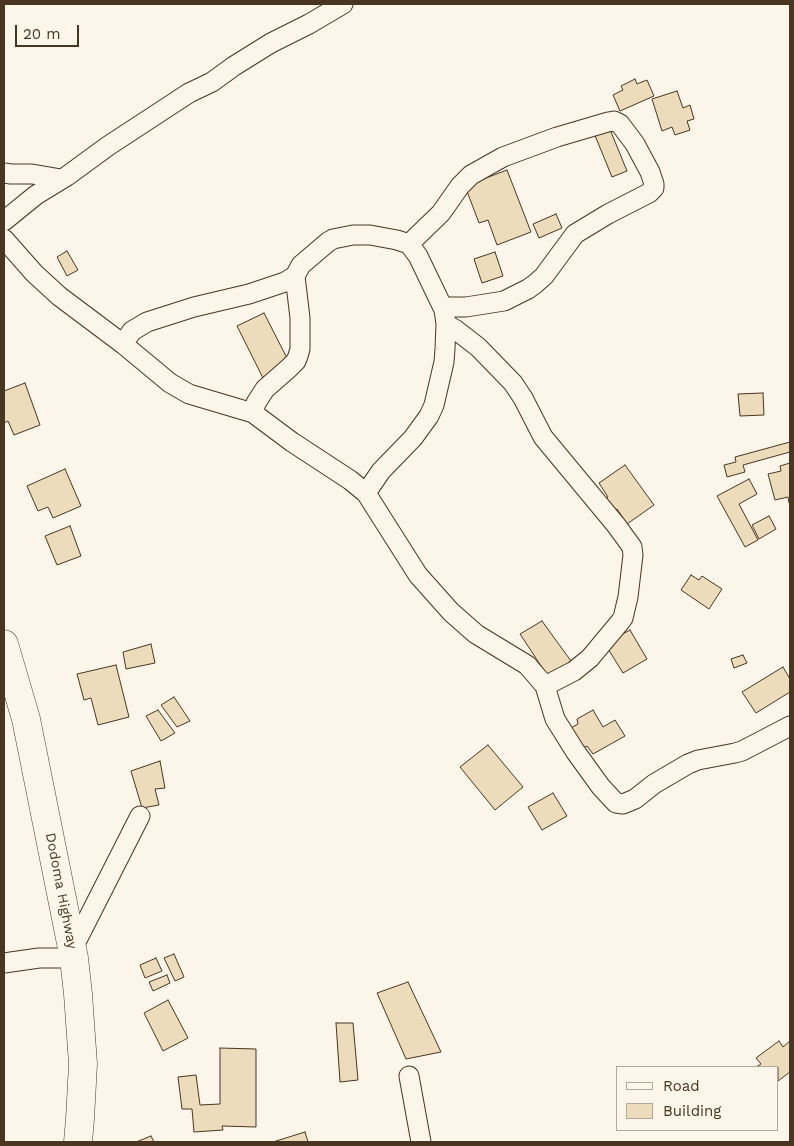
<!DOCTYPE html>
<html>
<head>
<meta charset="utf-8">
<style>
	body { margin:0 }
	#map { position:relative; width:794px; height:1146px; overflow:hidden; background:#fbf6e9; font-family:"Work Sans",sans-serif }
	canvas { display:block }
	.frame { position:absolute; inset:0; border:5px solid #4a3520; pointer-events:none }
	.legend { position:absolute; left:616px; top:1066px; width:162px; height:65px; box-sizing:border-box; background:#fbf6e9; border:1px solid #b4a999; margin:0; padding:6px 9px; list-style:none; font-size:15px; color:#4a3520 }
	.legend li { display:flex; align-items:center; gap:10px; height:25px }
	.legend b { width:25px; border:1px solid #b4a999 }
	.scale { position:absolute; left:15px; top:25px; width:64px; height:22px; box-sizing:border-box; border:2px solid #4a3520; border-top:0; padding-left:6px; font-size:15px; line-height:18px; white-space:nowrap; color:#4a3520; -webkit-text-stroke:4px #fbf6e9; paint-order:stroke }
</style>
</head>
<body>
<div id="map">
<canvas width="794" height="1146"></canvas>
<div class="frame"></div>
<ul class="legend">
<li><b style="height:6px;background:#fbf6e9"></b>Road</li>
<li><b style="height:14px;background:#ecdcbc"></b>Building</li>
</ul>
<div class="scale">20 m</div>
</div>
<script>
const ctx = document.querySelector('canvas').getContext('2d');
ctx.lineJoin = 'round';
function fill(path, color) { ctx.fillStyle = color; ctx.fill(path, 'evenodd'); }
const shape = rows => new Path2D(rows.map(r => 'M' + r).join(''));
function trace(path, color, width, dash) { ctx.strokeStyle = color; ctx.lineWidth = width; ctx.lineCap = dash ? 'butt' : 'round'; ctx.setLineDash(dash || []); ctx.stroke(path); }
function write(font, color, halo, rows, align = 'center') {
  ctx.font = font + ' "Work Sans",sans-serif'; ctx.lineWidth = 4; ctx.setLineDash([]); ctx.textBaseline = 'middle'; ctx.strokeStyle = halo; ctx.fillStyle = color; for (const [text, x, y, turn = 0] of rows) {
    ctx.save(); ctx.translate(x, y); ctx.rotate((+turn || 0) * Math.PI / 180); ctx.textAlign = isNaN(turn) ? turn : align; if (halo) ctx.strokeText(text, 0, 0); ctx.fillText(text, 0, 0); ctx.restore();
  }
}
const building = shape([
	[635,79,637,84,647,80,654,96,620,111,613,95,623,90,621,86,635,79],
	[677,91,683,108,690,105,694,119,687,121,690,130,675,135,672,127,662,131,652,99,677,91],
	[609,127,627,171,612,177,594,133,609,127],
	[507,170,531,232,497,245,488,220,479,223,465,186,507,170],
	[556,214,562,228,539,238,533,224,556,214],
	[67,251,78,270,67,276,57,257,67,251],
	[495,252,503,276,482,283,474,259,495,252],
	[264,313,290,364,263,378,237,326,264,313],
	[25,383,40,425,14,435,8,421,4,423,4,391,25,383],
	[763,393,764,415,740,416,738,394,763,393],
	[790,442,790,452,743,465,745,472,727,477,724,465,736,462,735,457,790,442],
	[790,463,790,503,789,503,788,497,775,500,768,474,781,471,780,466,790,463],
	[625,465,654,505,627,524,617,509,608,515,600,503,608,497,599,483,625,465],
	[65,469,81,506,53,518,48,507,38,511,27,486,65,469],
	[749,479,757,494,739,504,758,540,745,547,717,496,749,479],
	[769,516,776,529,759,539,752,525,769,516],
	[70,526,81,556,57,565,45,536,70,526],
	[691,575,699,580,702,576,722,589,709,609,681,590,691,575],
	[542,621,571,661,549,678,520,634,542,621],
	[630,630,647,659,623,673,605,644,630,630],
	[151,644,155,663,126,669,123,652,151,644],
	[743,655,747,663,734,668,731,659,743,655],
	[116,665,129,717,98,725,91,698,84,700,77,674,116,665],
	[783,667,790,679,790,692,756,713,742,692,783,667],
	[174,697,190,721,177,727,161,705,174,697],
	[158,710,175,733,161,741,146,716,158,710],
	[593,710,603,727,615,720,625,736,593,754,587,746,581,749,569,729,578,724,577,719,593,710],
	[488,745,523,787,495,810,460,767,488,745],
	[160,761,165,788,155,789,159,805,142,808,131,771,160,761],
	[553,793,567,816,542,830,528,807,553,793],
	[174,954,184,977,175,981,164,958,174,954],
	[156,958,162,971,145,978,140,965,156,958],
	[167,975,170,983,153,991,149,982,167,975],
	[408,982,441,1052,406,1059,377,993,408,982],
	[168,1000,188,1038,163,1051,144,1013,168,1000],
	[336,1023,353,1023,358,1080,340,1082,336,1023],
	[779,1041,783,1047,790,1041,790,1072,778,1081,778,1067,756,1067,761,1064,756,1058,779,1041],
	[220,1048,256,1049,256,1127,222,1126,223,1130,194,1132,192,1109,182,1109,178,1077,196,1075,200,1105,220,1104,220,1048],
	[305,1132,308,1142,273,1142,305,1132],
	[151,1136,154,1142,136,1142,151,1136]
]);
const street = shape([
	[4,173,11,174,32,174,61,179],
	[4,221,36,195,67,176,108,146,189,93,212,82,234,66,271,43,309,24,343,4],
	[4,239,34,273,59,296,123,344,170,383,189,394,253,413,292,442,350,480,366,493,418,575,451,612,476,634,527,665,545,686,555,719,575,751,601,787,616,803,623,804,635,799,654,784,688,764,698,760,735,753,742,751,790,726],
	[409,244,441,213,460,186,471,175,503,157,557,137,608,122,614,121,620,124,635,144,650,172,654,184,654,188,649,193,608,214,575,234,544,276,535,284,528,289,504,301,466,307,443,307],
	[446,324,456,330,478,347,513,383,523,398,543,437,616,525,632,547,633,555,628,597,623,618,620,622,590,658,574,671,545,686],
	[123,344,132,331,147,322,194,307,249,294,285,282,295,276,301,265,328,242,333,239,353,235,370,235,397,240,409,244,418,256,444,310,446,324,445,349,444,362,434,405,429,416,413,438,381,471,366,493],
	[253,413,256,403,265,389,289,368,296,361,298,356,300,349,300,318,295,276],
	[72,950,140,816],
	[4,963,39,958,74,958],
	[409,1076,421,1142]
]);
const highway = shape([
	[4,644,26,719,74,958,78,994,83,1064,80,1119,78,1142]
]);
const streetNames = [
	["Dodoma Highway",61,891,79]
];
fill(building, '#ecdcbc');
trace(building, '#4a3520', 1);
trace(street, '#4a3520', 21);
trace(highway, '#4a3520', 29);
trace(street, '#fbf6e9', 19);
trace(highway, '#fbf6e9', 28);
write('14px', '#4a3520', '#fbf6e9', streetNames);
</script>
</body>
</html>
